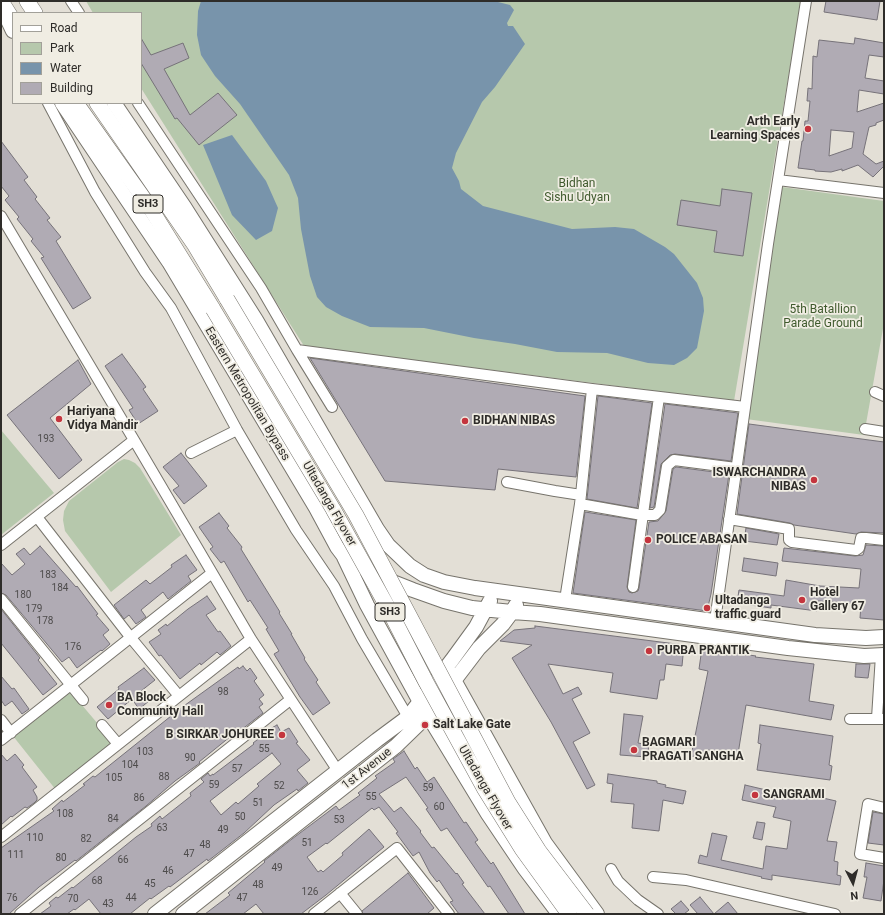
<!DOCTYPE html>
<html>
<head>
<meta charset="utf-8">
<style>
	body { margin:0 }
	#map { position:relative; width:885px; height:915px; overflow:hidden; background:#e3dfd6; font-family:Roboto,sans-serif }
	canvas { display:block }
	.frame { position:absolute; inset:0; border:2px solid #2e2c29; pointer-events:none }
	.legend { position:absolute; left:12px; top:12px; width:130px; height:92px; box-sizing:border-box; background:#f0ede3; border:1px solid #a2a099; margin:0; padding:5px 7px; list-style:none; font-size:12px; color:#2e2c29 }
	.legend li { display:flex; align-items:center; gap:8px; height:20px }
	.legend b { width:20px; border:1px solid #a2a099 }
	.north { position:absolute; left:833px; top:863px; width:40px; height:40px; -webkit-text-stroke:3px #f0ede3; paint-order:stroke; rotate:174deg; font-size:11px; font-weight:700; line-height:16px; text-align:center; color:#2e2c29 }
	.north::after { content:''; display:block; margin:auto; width:14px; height:18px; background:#2e2c29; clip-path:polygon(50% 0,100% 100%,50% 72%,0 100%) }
</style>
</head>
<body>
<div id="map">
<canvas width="885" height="915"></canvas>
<div class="frame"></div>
<ul class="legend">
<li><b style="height:5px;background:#fff"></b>Road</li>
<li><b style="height:11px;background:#b6c8ac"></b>Park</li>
<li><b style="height:11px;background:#7894ab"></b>Water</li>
<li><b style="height:11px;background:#b0abb4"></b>Building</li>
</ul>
<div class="north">N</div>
</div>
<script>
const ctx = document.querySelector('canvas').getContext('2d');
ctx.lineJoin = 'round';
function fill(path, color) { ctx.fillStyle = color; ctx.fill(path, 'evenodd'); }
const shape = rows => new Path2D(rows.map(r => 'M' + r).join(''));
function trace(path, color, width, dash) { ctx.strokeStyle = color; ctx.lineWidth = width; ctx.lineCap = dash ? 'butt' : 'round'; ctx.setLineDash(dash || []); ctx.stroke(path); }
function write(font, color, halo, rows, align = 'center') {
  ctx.font = font + ' Roboto,sans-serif'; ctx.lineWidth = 3.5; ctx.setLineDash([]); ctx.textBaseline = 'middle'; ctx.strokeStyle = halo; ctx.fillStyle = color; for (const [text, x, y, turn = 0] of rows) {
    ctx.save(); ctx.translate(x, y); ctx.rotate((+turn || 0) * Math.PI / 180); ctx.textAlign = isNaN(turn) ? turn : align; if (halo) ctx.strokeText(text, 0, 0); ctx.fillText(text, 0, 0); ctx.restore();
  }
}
const green = shape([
	[86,1,801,1,734,401,304,346,141,88,141,13,93,13],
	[782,187,884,201,884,323,864,435,746,419],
	[1,430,54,493,1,535],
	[124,459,129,460,135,463,140,468,181,535,111,592,65,531,63,520,64,511,69,501,118,462],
	[70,691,115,744,56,790,13,736]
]);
const water = shape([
	[201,1,494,1,510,5,514,10,507,23,508,26,513,26,525,44,495,87,482,102,456,153,452,168,459,181,461,189,483,206,572,229,615,227,634,229,665,247,674,254,697,283,703,298,704,311,697,348,687,358,674,365,648,363,607,353,557,352,515,344,474,338,424,328,370,327,342,316,326,307,317,297,310,276,301,229,298,198,289,175,240,104,215,76,201,55,197,35,198,11],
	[232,135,266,181,278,208,272,231,256,240,232,215,203,145]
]);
const building = shape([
	[826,1,880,1,877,20,824,12,826,1],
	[141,38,151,55,183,43,189,58,164,69,190,115,218,93,237,115,199,145,177,118,175,119,141,63,141,38],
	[855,38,884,43,884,57,869,55,865,78,884,81,884,94,859,90,857,112,884,103,884,120,876,123,876,125,869,127,863,154,876,164,884,161,884,166,873,177,858,165,842,171,842,169,831,172,815,171,815,170,798,168,802,141,803,141,805,121,808,121,810,101,807,101,808,88,812,89,813,56,817,57,819,40,854,44,855,38],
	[831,130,854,132,852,148,829,156,831,130],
	[1,141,28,177,24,180,37,197,35,199,50,218,47,220,61,237,56,241,91,298,73,309,41,258,44,257,31,241,33,239,17,219,19,217,5,200,9,196,1,186,1,141],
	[722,189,752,193,743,256,714,252,717,231,677,225,681,200,720,206,722,189],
	[122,354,146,387,143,389,158,411,138,424,129,410,133,408,105,366,122,354],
	[310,358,585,396,576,477,498,469,495,490,385,481,310,358],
	[78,360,91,384,50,418,82,460,59,479,7,415,78,360],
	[598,396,652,403,637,508,587,499,598,396],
	[665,404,738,413,731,461,675,454,670,455,661,464,654,507,650,508,665,404],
	[749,424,884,442,884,533,861,532,856,534,794,525,790,523,737,514,749,424],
	[181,453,207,486,184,504,173,490,179,486,163,467,181,453],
	[676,467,729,474,711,594,707,611,573,593,585,512,636,520,627,587,629,592,632,593,638,591,639,588,649,522,658,521,666,511,673,469,676,467],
	[219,513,229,526,227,528,242,547,241,549,280,612,279,613,292,634,291,634,305,658,304,659,318,680,316,682,330,703,313,715,300,697,274,654,279,651,266,629,268,628,250,600,248,602,224,561,221,563,210,549,213,547,199,527,219,513],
	[746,528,779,534,777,545,744,541,746,528],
	[866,545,884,546,884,620,860,618,861,604,818,601,817,611,771,605,771,608,737,603,739,590,784,596,786,580,820,586,859,588,861,569,782,561,784,548,855,556,863,555,866,545],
	[40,546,76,587,77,586,98,614,96,615,109,630,103,635,110,644,102,651,101,650,77,668,69,657,62,662,6,595,1,593,1,563,12,575,25,564,16,554,24,548,30,555,40,546],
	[186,555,197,570,188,576,191,581,168,599,163,592,141,610,146,617,136,624,129,615,124,619,114,605,146,580,150,584,172,567,171,565,186,555],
	[744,558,778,563,776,576,742,571,744,558],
	[207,596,216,609,206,615,218,632,220,631,231,646,220,655,217,652,201,665,200,663,180,679,161,655,159,656,149,642,161,634,158,630,166,624,167,626,188,609,207,596],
	[1,609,40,658,38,660,57,684,43,695,1,643,1,609],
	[535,626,684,645,682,666,666,664,664,680,660,680,657,699,610,692,613,673,548,664,563,694,578,687,582,694,572,699,590,733,573,742,595,785,587,789,551,722,512,658,532,645,500,641,514,630,535,628,535,626],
	[702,648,756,656,755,657,814,664,809,701,834,705,831,720,746,705,738,754,708,750,706,759,691,756,708,671,699,669,702,648],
	[856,664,870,664,868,678,855,677,856,664],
	[243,666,247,671,250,668,257,678,254,681,264,695,259,699,263,704,259,707,263,713,232,737,231,736,199,762,200,763,175,781,146,806,76,861,75,860,39,887,9,914,1,914,1,848,54,811,52,809,62,800,63,802,85,785,83,784,93,776,95,777,181,708,238,667,239,669,243,666],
	[144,668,155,680,141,691,149,701,139,709,132,699,108,719,97,707,119,689,118,687,144,668],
	[1,676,12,689,14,688,29,709,22,714,12,701,5,706,1,700,1,676],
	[624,714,643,716,638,743,649,745,647,757,620,755,624,714],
	[277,725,281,732,289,728,298,742,296,743,310,760,297,770,308,783,298,791,297,789,274,805,244,833,208,861,207,859,170,887,169,886,151,899,150,898,130,914,101,914,89,899,75,910,74,909,67,914,40,914,51,906,49,903,56,897,58,898,72,887,73,888,136,837,152,826,151,824,160,816,162,819,191,796,190,793,204,782,201,779,208,773,210,776,213,774,213,775,254,744,253,743,269,731,268,730,277,725],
	[272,753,281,764,257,784,259,786,238,804,236,802,221,815,210,801,272,753],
	[760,725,833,736,829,765,832,766,830,780,757,770,761,744,758,743,760,725],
	[404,751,415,769,417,767,427,782,434,777,464,823,466,822,478,840,475,842,491,864,493,862,525,914,509,914,490,886,488,887,447,828,441,831,426,809,428,808,406,777,379,794,394,812,401,807,421,831,420,832,432,848,434,847,456,874,457,873,464,883,462,884,485,914,459,914,450,902,453,901,439,880,437,882,430,873,419,852,413,856,396,833,398,832,379,807,374,810,372,808,327,844,326,843,307,857,318,872,321,870,323,872,343,855,342,853,369,829,384,847,326,895,301,914,264,914,256,904,243,914,205,914,230,895,228,893,265,862,264,861,292,839,336,806,339,810,360,795,358,793,377,778,375,776,395,762,393,759,404,751],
	[1,754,7,761,15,754,24,765,22,767,37,787,33,790,37,797,37,800,34,803,27,808,25,807,12,817,11,816,1,825,1,754],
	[608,774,657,781,657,783,666,785,665,787,686,791,683,804,663,800,659,831,632,828,634,804,611,802,613,784,607,783,608,774],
	[745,785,779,793,780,788,836,801,827,841,837,842,834,861,838,862,837,875,841,876,840,885,772,875,772,880,761,878,762,877,698,863,700,855,707,857,712,833,727,836,721,860,763,869,766,846,787,849,791,821,773,817,776,807,742,800,745,785],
	[873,812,884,814,884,845,868,843,873,812],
	[757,822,765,823,762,840,753,838,757,822],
	[866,863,884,866,884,880,881,901,863,898,867,877,864,877,866,863],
	[408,873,434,908,427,914,363,914,362,911,408,873],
	[700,897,714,914,728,902,738,914,698,914,690,905,700,897],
	[681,901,689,910,684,914,676,914,671,909,681,901]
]);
const street = shape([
	[71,1,79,13],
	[48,103,95,192,145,272,171,308,237,430,296,530,334,586,362,639,408,717],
	[138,103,261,288,297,350,592,389,745,407],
	[778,180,884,193],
	[1,216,134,440,251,639,338,771],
	[297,350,332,407],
	[875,392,884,396],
	[865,429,884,432],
	[191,453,237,430],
	[507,482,555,491,581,495],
	[580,504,642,515,655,515,660,510,667,466,674,460,736,468],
	[37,517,131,638,179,696],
	[729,519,789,529,789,540,792,542,856,550,859,548,861,538,866,538,884,540],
	[1,545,134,440],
	[633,587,659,397],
	[1,599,83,700],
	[565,600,580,504,592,389],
	[715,621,768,244,806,1],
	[877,718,881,655],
	[850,719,884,719],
	[1,720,11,733],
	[102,725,118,744],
	[1,740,212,573],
	[884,808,868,804,860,854,884,858],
	[1,837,251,639],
	[611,869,618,881,638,900,658,914],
	[653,877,686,880,835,914],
	[340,893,357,914],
	[20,914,290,700],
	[314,914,397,848,449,914]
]);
const secondary = shape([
	[3,10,13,31],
	[62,103,169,262,316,508,337,547,343,555,352,562,380,577,413,590,444,601,472,608,512,612,540,614,788,648,864,656,884,655],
	[114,103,185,208,256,320,377,529,388,545,410,566,424,575,444,582,475,588,815,635,866,638,884,637],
	[344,557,367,605,420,702,488,814,525,869,559,914],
	[450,673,545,843,597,914],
	[155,914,377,740,408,717,452,660,476,627,490,601],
	[183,914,396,746,428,715,479,648,503,624,512,612,516,605]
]);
const primary = shape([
	[1,1,13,20],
	[27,1,35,13],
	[76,103,149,206,213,309],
	[97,103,194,244,227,299]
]);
const primaryBridge = shape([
	[227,299,356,515,508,802,539,851,587,914],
	[213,309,333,509,387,606,426,682,484,788,522,849,569,914]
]);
const markers = [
	[808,129,4,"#c4353e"],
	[59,419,4,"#c4353e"],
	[465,421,4,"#c4353e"],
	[814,480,4,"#c4353e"],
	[648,540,4,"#c4353e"],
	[802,600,4,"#c4353e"],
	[707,608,4,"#c4353e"],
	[649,651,4,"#c4353e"],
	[109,705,4,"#c4353e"],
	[425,725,4,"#c4353e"],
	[282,735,4,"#c4353e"],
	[634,750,4,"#c4353e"],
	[755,795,4,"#c4353e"]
];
const numberNames = [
	["193",46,439],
	["183",48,575],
	["184",60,588],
	["180",23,595],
	["179",34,609],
	["178",45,621],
	["176",73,647],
	["98",223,692],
	["55",264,749],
	["103",145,752],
	["90",190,758],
	["104",130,765],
	["57",237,769],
	["88",164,777],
	["105",114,778],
	["59",214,785],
	["52",279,786],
	["59",428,788],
	["55",371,797],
	["86",139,798],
	["51",258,803],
	["60",439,807],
	["108",65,814],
	["50",240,817],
	["84",113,819],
	["53",339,820],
	["63",162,828],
	["49",223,830],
	["110",35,838],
	["82",86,839],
	["51",307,843],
	["48",205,845],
	["47",189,854],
	["111",16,855],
	["80",61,858],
	["66",123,860],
	["49",277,868],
	["46",168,871],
	["68",97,881],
	["45",150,884],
	["48",258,885],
	["126",310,892],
	["76",12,898],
	["44",131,898],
	["47",242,898],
	["70",73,899],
	["43",108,904]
];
const shields = [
	[148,204,30],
	[390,612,30]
];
const shieldNames = [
	["SH3",148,204],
	["SH3",390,612]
];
const poiNames = [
	["Arth Early",800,122,"right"],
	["Learning Spaces",800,136,"right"],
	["Hariyana",67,412],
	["Vidya Mandir",67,426],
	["BIDHAN NIBAS",473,421],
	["ISWARCHANDRA",806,473,"right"],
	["NIBAS",806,487,"right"],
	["POLICE ABASAN",656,540],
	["Hotel",810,593],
	["Gallery 67",810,607],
	["Ultadanga",715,601],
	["traffic guard",715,615],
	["PURBA PRANTIK",657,651],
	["BA Block",117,698],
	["Community Hall",117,712],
	["Salt Lake Gate",433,725],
	["B SIRKAR JOHUREE",274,735,"right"],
	["BAGMARI",642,743],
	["PRAGATI SANGHA",642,757],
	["SANGRAMI",763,795]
];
const parkNames = [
	["Bidhan",577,184],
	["Sishu Udyan",577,198],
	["5th Batallion",823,310],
	["Parade Ground",823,324]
];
const streetNames = [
	["Eastern Metropolitan Bypass",247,394,59],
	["Ultadanga Flyover",329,504,60],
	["1st Avenue",367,769,-38],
	["Ultadanga Flyover",485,788,60]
];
fill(green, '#b6c8ac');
fill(water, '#7894ab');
fill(building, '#b0abb4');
trace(building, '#767279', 1);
trace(street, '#77746c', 12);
trace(secondary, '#77746c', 16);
trace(primary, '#77746c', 16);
trace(street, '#fff', 10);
trace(secondary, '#fff', 14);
trace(primary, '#fff', 15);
trace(primaryBridge, '#77746c', 16, []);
trace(primaryBridge, '#fff', 15);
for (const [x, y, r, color] of markers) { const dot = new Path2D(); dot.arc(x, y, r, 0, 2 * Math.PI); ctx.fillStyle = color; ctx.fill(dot); trace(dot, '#f0ede3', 1.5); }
write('10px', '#4e4c4c', null, numberNames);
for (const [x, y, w] of shields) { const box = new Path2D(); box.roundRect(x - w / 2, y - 9, w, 18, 3); ctx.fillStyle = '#f0ede3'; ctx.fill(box); trace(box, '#2e2c29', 1); }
write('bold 11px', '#2e2c29', null, shieldNames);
write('bold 12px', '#2e2c29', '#f0ede3', poiNames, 'left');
write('12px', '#3f5a2d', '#f0ede3', parkNames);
write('12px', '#2e2c29', '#f0ede3', streetNames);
</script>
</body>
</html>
